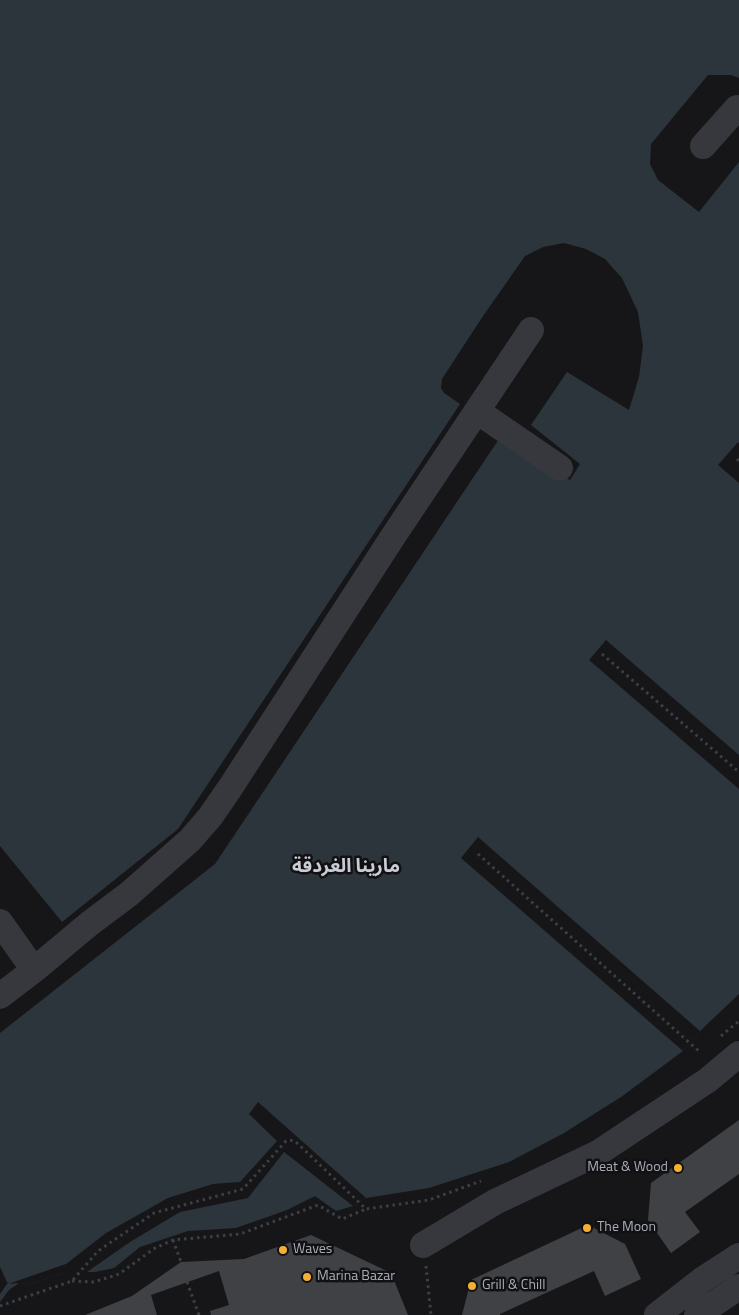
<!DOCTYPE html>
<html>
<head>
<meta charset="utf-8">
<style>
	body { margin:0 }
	canvas { display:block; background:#161618 }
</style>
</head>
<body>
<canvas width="739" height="1315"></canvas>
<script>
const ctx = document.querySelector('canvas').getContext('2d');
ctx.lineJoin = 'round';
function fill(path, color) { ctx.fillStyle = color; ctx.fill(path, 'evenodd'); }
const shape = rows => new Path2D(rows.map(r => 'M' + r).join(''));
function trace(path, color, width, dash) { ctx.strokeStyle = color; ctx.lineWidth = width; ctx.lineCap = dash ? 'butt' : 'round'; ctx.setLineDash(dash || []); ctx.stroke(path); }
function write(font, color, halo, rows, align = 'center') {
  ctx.font = font + ' "Titillium Web","Noto Sans Arabic",sans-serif'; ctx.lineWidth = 5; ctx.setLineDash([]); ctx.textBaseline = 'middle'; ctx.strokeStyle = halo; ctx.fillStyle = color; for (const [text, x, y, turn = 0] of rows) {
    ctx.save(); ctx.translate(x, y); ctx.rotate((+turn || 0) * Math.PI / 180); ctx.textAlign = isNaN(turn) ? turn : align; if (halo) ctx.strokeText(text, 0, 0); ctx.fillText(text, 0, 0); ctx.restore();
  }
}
const water = shape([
	[0,0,739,0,739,994,700,1031,683,1051,621,1097,564,1133,509,1162,429,1188,366,1198,353,1206,336,1211,315,1196,287,1210,236,1228,188,1231,140,1247,114,1268,95,1272,67,1272,31,1284,19,1283,9,1290,0,1302]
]);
const pier = shape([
	[708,75,731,75,739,78,739,162,699,212,658,180,650,164,651,144],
	[564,243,586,249,605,259,622,278,638,312,643,346,639,377,629,410,567,372,531,425,580,464,570,480,501,436,215,864,0,1033,0,846,62,922,178,829,460,404,444,393,441,388,442,379,481,319,525,256,543,247],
	[738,442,739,443,739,483,718,465],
	[606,640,739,755,739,789,589,660],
	[478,837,700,1031,683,1051,461,858],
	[258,1102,366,1198,353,1206,284,1152,248,1198,180,1212,130,1242,87,1272,67,1272,31,1284,19,1283,7,1284,0,1294,0,1267,8,1284,66,1264,106,1233,168,1198,213,1184,240,1182,277,1141,249,1114]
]);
const building = shape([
	[739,1120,739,1174,685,1212,700,1232,671,1253,648,1220,651,1183],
	[588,1225,625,1244,641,1279,605,1296,594,1271,500,1314,500,1315,462,1315,471,1280],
	[311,1235,391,1273,408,1315,211,1315,210,1311,229,1305,219,1271,151,1295,157,1315,85,1315,132,1296,181,1262,244,1259]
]);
const path = shape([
	[737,459,739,461],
	[602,654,739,772],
	[478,854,701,1053],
	[721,1036,739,1021],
	[173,1240,181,1262],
	[426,1266,431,1315],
	[72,1281,94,1282,119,1274,155,1248,173,1240,240,1234,318,1205,342,1219,366,1209],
	[187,1282,199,1315],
	[0,1306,72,1281,98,1251,154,1213,243,1189,286,1141,289,1140,295,1141,366,1209,429,1200,481,1181]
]);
const minor = shape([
	[703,146,737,108,739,110],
	[477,411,560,468],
	[0,922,34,970],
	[0,996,34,970,89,924,129,894,190,840,210,817,230,788,394,535,531,330],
	[423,1245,495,1202,598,1153,708,1080,739,1054],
	[657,1315,702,1280,739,1256],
	[697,1315,739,1287]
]);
const markers = [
	[678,1168,5,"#f2b134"],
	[587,1228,5,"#f2b134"],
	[283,1250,5,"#f2b134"],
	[307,1277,5,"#f2b134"],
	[472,1286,5,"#f2b134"]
];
const poiNames = [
	["Meat & Wood",668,1168,"right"],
	["The Moon",597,1228],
	["Waves",293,1250],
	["Marina Bazar",317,1277],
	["Grill & Chill",482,1286]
];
const districtNames = [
	["مارينا الغردقة",346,867]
];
fill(water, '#2c353c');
fill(pier, '#161618');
fill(building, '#404145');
trace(path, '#3d3f44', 3, [2.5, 4]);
trace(minor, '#37383d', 26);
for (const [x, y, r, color] of markers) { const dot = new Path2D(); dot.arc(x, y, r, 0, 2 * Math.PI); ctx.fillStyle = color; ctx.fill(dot); trace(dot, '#111113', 2); }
write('14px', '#a8adb8', '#111113', poiNames, 'left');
write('bold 19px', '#c9ccd4', '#111113', districtNames);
</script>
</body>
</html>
